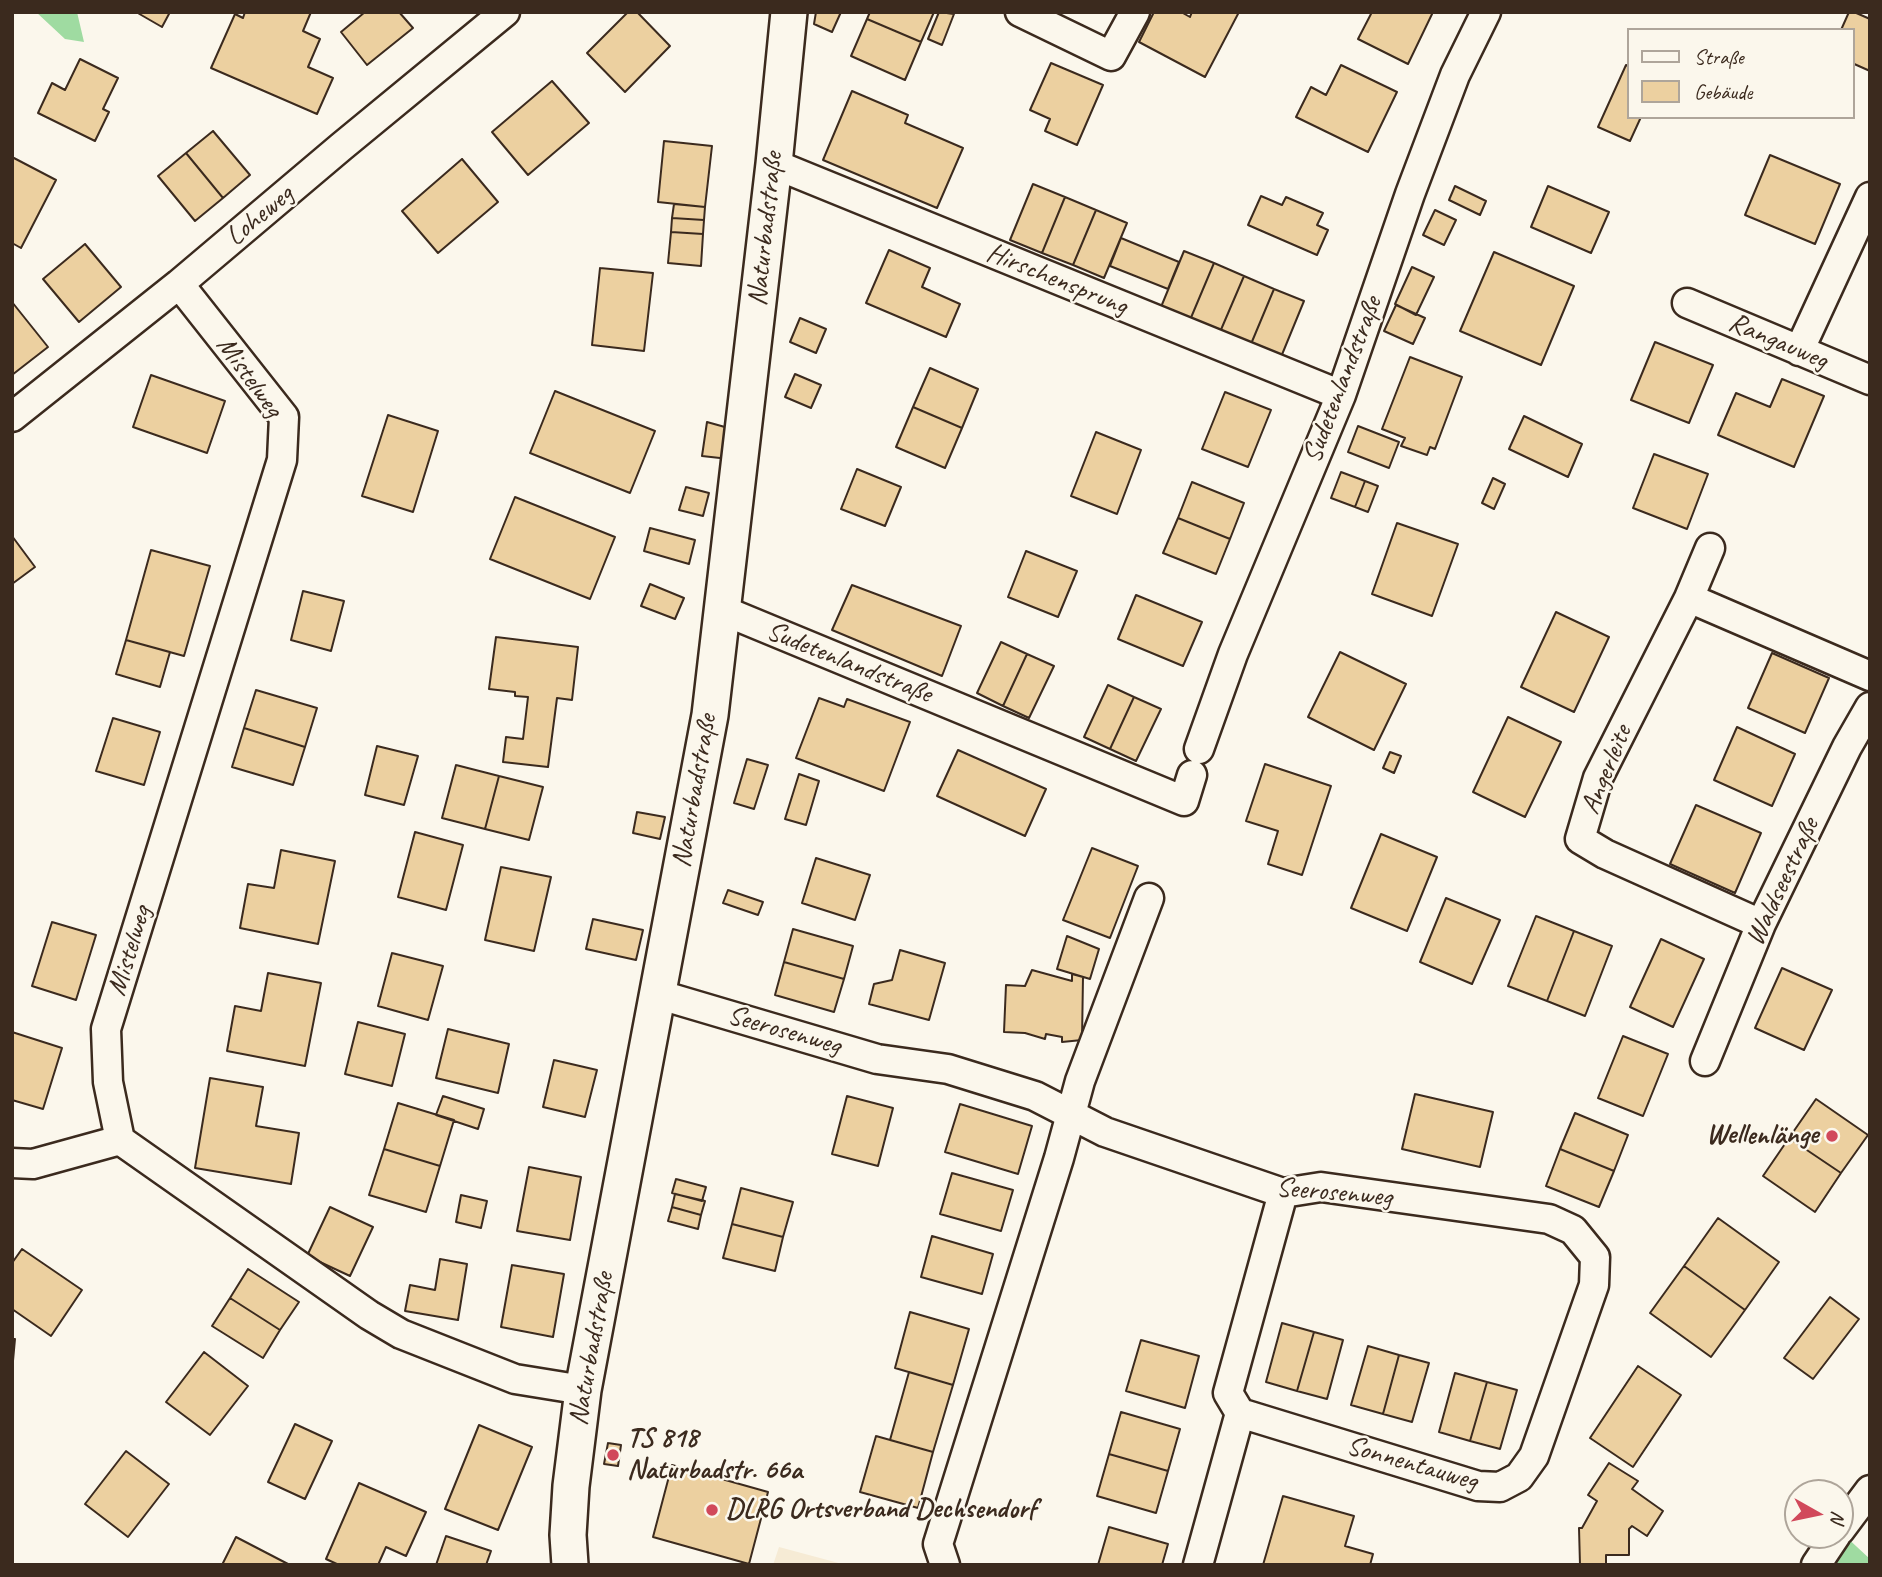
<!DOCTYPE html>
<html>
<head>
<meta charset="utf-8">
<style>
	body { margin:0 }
	#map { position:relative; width:1882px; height:1577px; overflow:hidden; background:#fbf7ec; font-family:Caveat,sans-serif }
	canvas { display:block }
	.frame { position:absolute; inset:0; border:14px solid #3b2a1e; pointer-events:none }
	.legend { position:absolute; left:1627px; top:28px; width:228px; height:91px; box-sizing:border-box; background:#fbf7ec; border:2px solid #aea59a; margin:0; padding:9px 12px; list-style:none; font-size:21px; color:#3b2a1e }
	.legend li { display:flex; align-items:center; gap:14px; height:35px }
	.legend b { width:35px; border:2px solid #aea59a }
	.north { position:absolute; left:1784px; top:1479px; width:70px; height:70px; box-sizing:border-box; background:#fbf7ec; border:2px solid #aea59a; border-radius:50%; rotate:99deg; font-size:19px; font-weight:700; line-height:28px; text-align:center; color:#3b2a1e }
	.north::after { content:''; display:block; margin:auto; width:24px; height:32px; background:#d1495b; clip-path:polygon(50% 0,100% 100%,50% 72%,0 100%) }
</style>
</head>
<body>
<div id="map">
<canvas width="1882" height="1577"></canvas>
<div class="frame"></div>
<ul class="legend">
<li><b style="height:9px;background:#fbf7ec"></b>Straße</li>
<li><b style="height:19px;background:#ecd0a0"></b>Gebäude</li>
</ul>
<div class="north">N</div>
</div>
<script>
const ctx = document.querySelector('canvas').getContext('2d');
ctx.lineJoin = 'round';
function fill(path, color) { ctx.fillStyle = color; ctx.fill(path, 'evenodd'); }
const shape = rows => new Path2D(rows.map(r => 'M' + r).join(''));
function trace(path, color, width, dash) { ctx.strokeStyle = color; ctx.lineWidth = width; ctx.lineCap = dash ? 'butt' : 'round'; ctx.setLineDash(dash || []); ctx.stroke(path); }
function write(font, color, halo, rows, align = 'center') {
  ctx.font = font + ' Caveat,sans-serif'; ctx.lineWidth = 5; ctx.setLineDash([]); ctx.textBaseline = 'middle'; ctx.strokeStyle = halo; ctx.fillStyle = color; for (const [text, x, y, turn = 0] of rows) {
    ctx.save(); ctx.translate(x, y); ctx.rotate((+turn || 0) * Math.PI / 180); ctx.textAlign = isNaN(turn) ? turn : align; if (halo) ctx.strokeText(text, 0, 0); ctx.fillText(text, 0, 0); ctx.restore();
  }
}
const built = shape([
	[779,1547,846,1565,773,1565]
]);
const green = shape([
	[36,12,77,12,84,42,65,39],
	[1843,1534,1870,1559,1870,1565,1822,1565]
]);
const building = shape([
	[136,12,170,12,162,27,136,12],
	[245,12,311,12,303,31,320,39,308,67,333,78,317,114,211,68,235,14,243,18,245,12],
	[365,12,399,12,413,28,367,65,341,32,365,12],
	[628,12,637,12,670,46,625,92,587,53,628,12],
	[816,12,841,12,832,32,814,24,816,12],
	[870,12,934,12,921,42,867,19,870,12],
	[939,12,954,14,942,45,928,39,939,12],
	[1154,12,1181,12,1190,17,1192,12,1239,12,1205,77,1139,42,1154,12],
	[1372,12,1433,12,1408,64,1358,39,1372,12],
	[1849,12,1854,12,1870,19,1870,71,1852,63,1852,30,1841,30,1849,12],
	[867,19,921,42,905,80,851,56,867,19],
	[80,59,118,78,103,109,109,112,95,141,38,113,52,83,65,90,80,59],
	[1051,63,1103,85,1077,145,1045,131,1050,119,1030,110,1051,63],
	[1341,65,1397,92,1368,152,1296,117,1311,87,1326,95,1341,65],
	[1626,65,1628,66,1628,117,1641,117,1630,141,1598,127,1626,65],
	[552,81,589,123,528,175,492,132,552,81],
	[852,91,908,115,905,123,963,148,937,208,823,160,852,91],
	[213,131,250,175,223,198,186,153,213,131],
	[664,141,712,146,705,207,658,202,664,141],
	[186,153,223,198,195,221,158,176,186,153],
	[1770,155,1840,184,1815,244,1745,215,1770,155],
	[12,157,56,180,21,248,12,243,12,157],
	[462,159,498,202,438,253,402,211,462,159],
	[1033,184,1065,197,1042,253,1010,240,1033,184],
	[1455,186,1486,201,1480,215,1449,200,1455,186],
	[1548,186,1609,212,1591,253,1531,227,1548,186],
	[1261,196,1282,205,1286,197,1323,213,1317,225,1328,230,1317,255,1248,225,1261,196],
	[1065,197,1096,210,1073,265,1042,253,1065,197],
	[674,204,705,207,704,220,672,218,674,204],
	[1096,210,1127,223,1104,278,1073,265,1096,210],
	[1435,210,1456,220,1444,245,1423,235,1435,210],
	[672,218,704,220,703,234,671,232,672,218],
	[671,232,703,234,701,266,668,263,671,232],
	[1121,238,1179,262,1168,289,1110,266,1121,238],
	[85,244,121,287,79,322,43,279,85,244],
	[889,250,930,268,922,287,960,304,946,337,866,303,889,250],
	[1184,251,1214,263,1190,320,1161,307,1184,251],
	[1494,252,1574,286,1541,365,1460,331,1494,252],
	[1214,263,1244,276,1220,332,1190,320,1214,263],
	[1412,267,1434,277,1416,315,1395,304,1412,267],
	[600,268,653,273,644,351,592,345,600,268],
	[1244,276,1274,289,1251,344,1220,332,1244,276],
	[1274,289,1304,301,1281,357,1251,344,1274,289],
	[12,302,48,347,12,375,12,302],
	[1396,305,1425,318,1413,344,1384,331,1396,305],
	[800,318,826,329,816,353,790,342,800,318],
	[1655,342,1713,365,1689,423,1631,400,1655,342],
	[1410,357,1462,377,1435,449,1430,447,1427,455,1401,446,1405,438,1382,429,1410,357],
	[930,368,978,389,962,428,913,407,930,368],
	[795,374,821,385,811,408,785,397,795,374],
	[151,375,225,401,207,453,133,427,151,375],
	[1782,379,1824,396,1794,467,1718,435,1736,393,1770,407,1782,379],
	[555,391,655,431,630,493,530,453,555,391],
	[1225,392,1271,410,1248,467,1202,449,1225,392],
	[913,407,962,428,945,468,896,447,913,407],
	[388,415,438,431,413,512,362,496,388,415],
	[1524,416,1582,444,1568,477,1509,449,1524,416],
	[707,422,732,429,729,459,702,456,707,422],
	[1358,426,1399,442,1389,468,1348,452,1358,426],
	[1096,432,1141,450,1117,514,1071,496,1096,432],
	[1654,454,1708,474,1687,529,1633,508,1654,454],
	[857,469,901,487,885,526,841,509,857,469],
	[1341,472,1365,481,1355,507,1331,498,1341,472],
	[1493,478,1505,484,1494,509,1482,503,1493,478],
	[1365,481,1378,486,1368,512,1355,507,1365,481],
	[1192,482,1244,503,1230,539,1178,518,1192,482],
	[686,487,709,493,703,516,679,510,686,487],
	[515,497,615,537,590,599,490,559,515,497],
	[1178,518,1230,539,1216,574,1163,553,1178,518],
	[1397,523,1458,544,1432,616,1372,594,1397,523],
	[650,528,695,540,689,564,644,551,650,528],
	[12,536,35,567,12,584,12,536],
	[151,550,210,566,184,656,126,640,151,550],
	[1026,551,1077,571,1058,617,1008,597,1026,551],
	[650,584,684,598,675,619,641,606,650,584],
	[852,585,961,626,942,676,832,630,852,585],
	[303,591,344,601,331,651,291,640,303,591],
	[1136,595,1202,622,1183,666,1118,639,1136,595],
	[1556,612,1609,637,1574,712,1521,687,1556,612],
	[496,637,578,647,572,700,557,698,548,767,503,762,506,737,523,739,528,697,515,696,515,692,489,689,496,637],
	[126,640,170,652,160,687,116,674,126,640],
	[1001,642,1027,654,1003,706,977,693,1001,642],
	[1340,652,1406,684,1374,750,1308,717,1340,652],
	[1772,653,1829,678,1805,733,1748,708,1772,653],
	[1027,654,1054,666,1029,718,1003,706,1027,654],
	[1108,685,1134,697,1110,749,1084,737,1108,685],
	[256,690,317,708,305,747,244,728,256,690],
	[1134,697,1161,709,1136,761,1110,749,1134,697],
	[819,698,844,707,847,699,910,722,884,791,796,758,819,698],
	[1508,717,1561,742,1525,817,1473,792,1508,717],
	[113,718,160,732,144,785,96,771,113,718],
	[1737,727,1795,754,1772,806,1714,780,1737,727],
	[244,728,305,747,293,785,232,767,244,728],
	[377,746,418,756,404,805,365,795,377,746],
	[958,750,1046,789,1025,836,937,796,958,750],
	[1390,752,1401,756,1394,773,1383,768,1390,752],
	[747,759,768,765,754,809,734,803,747,759],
	[1265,764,1331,786,1302,875,1268,864,1278,831,1246,821,1265,764],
	[456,765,499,776,485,829,442,818,456,765],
	[799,774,819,781,806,825,785,819,799,774],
	[499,776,543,787,529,840,485,829,499,776],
	[1696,805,1761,833,1735,893,1670,864,1696,805],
	[637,812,665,817,660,839,633,833,637,812],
	[415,832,463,845,446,910,398,897,415,832],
	[1381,834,1437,857,1407,931,1351,908,1381,834],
	[1092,848,1138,866,1110,938,1063,920,1092,848],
	[281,850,335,861,318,944,240,928,248,884,274,888,281,850],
	[816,858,870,875,855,920,802,903,816,858],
	[501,867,551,877,534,951,485,940,501,867],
	[728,890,763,902,758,915,723,903,728,890],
	[1446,898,1500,920,1472,984,1420,962,1446,898],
	[1536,916,1574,931,1547,1001,1508,986,1536,916],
	[593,919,643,930,636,960,586,949,593,919],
	[52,922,96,935,76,1000,32,986,52,922],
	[793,929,853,946,844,979,784,962,793,929],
	[1574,931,1612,946,1585,1016,1547,1001,1574,931],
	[1067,936,1099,949,1090,979,1057,969,1067,936],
	[1661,939,1704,959,1673,1027,1630,1007,1661,939],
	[900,950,945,963,929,1020,869,1004,874,984,892,980,900,950],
	[392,953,443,966,428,1020,378,1006,392,953],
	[784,962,844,979,834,1012,775,995,784,962],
	[1782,968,1832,990,1804,1050,1755,1028,1782,968],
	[1032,970,1072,981,1072,974,1083,977,1082,1040,1062,1042,1062,1037,1046,1034,1045,1039,1025,1033,1004,1032,1006,985,1025,986,1032,970],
	[268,973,321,983,305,1066,227,1051,235,1006,261,1011,268,973],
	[358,1022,405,1034,392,1086,345,1074,358,1022],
	[448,1029,509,1044,498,1093,436,1078,448,1029],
	[12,1032,62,1048,43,1109,12,1100,12,1032],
	[1623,1036,1668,1054,1643,1116,1598,1098,1623,1036],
	[554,1060,597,1070,585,1117,543,1107,554,1060],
	[210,1078,263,1087,256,1126,299,1133,291,1184,195,1168,210,1078],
	[1415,1094,1493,1112,1480,1167,1402,1149,1415,1094],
	[443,1096,484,1109,478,1129,436,1115,443,1096],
	[847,1096,893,1108,878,1166,832,1154,847,1096],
	[1816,1099,1868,1135,1841,1173,1789,1138,1816,1099],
	[398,1103,454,1120,440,1166,384,1149,398,1103],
	[960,1104,1032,1126,1018,1174,945,1152,960,1104],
	[1575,1113,1628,1135,1614,1171,1560,1149,1575,1113],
	[1789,1138,1841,1173,1815,1212,1763,1176,1789,1138],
	[384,1149,440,1166,426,1212,369,1195,384,1149],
	[1560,1149,1614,1171,1599,1207,1546,1186,1560,1149],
	[529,1167,581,1177,570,1240,517,1231,529,1167],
	[952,1173,1013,1190,1001,1231,940,1214,952,1173],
	[676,1179,706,1187,702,1201,672,1193,676,1179],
	[741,1188,793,1202,783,1237,732,1224,741,1188],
	[675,1194,705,1201,701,1215,672,1207,675,1194],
	[461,1195,487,1201,481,1228,456,1222,461,1195],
	[330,1207,373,1227,350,1276,307,1256,330,1207],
	[672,1207,701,1215,698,1229,668,1221,672,1207],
	[1718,1218,1779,1262,1745,1310,1684,1266,1718,1218],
	[732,1224,783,1237,775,1271,723,1258,732,1224],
	[932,1236,993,1254,982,1294,921,1277,932,1236],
	[22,1249,82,1290,51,1336,12,1309,12,1263,22,1249],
	[440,1259,467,1264,458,1320,405,1311,410,1285,435,1290,440,1259],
	[512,1265,564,1274,553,1337,501,1327,512,1265],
	[1684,1266,1745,1310,1711,1357,1650,1313,1684,1266],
	[248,1269,299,1302,280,1330,230,1298,248,1269],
	[1830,1297,1859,1319,1813,1379,1784,1358,1830,1297],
	[230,1298,280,1330,263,1358,212,1326,230,1298],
	[910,1312,969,1329,953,1385,895,1368,910,1312],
	[1282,1323,1314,1332,1297,1391,1266,1382,1282,1323],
	[1314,1332,1343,1340,1327,1399,1297,1391,1314,1332],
	[12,1339,15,1339,12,1372,12,1339],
	[1141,1340,1199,1356,1185,1408,1126,1391,1141,1340],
	[1368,1346,1399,1355,1383,1414,1351,1405,1368,1346],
	[204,1352,248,1386,210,1435,166,1402,204,1352],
	[1399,1355,1429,1363,1412,1422,1383,1414,1399,1355],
	[1638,1366,1681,1395,1633,1467,1590,1438,1638,1366],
	[909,1372,953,1385,933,1452,890,1440,909,1372],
	[1455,1373,1487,1382,1470,1441,1439,1432,1455,1373],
	[1487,1382,1517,1390,1500,1449,1470,1441,1487,1382],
	[1121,1412,1180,1429,1168,1471,1109,1454,1121,1412],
	[295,1424,332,1441,305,1499,268,1482,295,1424],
	[479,1425,532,1447,498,1530,445,1509,479,1425],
	[876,1436,933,1452,918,1508,860,1492,876,1436],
	[608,1443,621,1445,618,1466,604,1464,608,1443],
	[126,1451,169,1484,128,1537,85,1504,126,1451],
	[1109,1454,1168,1471,1156,1513,1097,1496,1109,1454],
	[1609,1463,1638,1481,1632,1489,1663,1511,1647,1536,1632,1526,1629,1529,1629,1555,1606,1555,1606,1565,1580,1565,1579,1528,1582,1528,1597,1501,1588,1495,1609,1463],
	[672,1465,768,1492,749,1564,653,1537,672,1465],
	[359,1483,426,1512,406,1556,386,1547,378,1565,339,1565,326,1559,359,1483],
	[1283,1496,1354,1516,1345,1546,1373,1554,1370,1565,1263,1565,1283,1496],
	[1109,1527,1168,1544,1162,1565,1098,1565,1109,1527],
	[446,1536,491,1551,486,1565,436,1565,446,1536],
	[236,1537,288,1564,288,1565,222,1565,236,1537]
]);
const minor = shape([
	[1020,12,1111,56,1135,12],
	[774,164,1341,395],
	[179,284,284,417,282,460,106,1029,108,1082,120,1140,369,1315,401,1334,515,1379,583,1390],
	[1687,303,1870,380],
	[1799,351,1870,197],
	[12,417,179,284,341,147,505,12],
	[1689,598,1710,548],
	[722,610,1184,801,1192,775],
	[1199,749,1233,654,1341,395,1410,194,1455,75,1486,12],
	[1761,924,1605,854,1580,839,1598,778,1689,598,1870,676],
	[657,994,877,1059,948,1069,1035,1096,1105,1132,1283,1193,1321,1187,1549,1219,1573,1230,1595,1257,1594,1285,1534,1456,1519,1477,1500,1487,1478,1486,1240,1413,1198,1565],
	[1705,1061,1761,924,1847,747,1870,707],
	[12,1163,33,1164,120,1140],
	[1240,1413,1228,1393,1283,1193],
	[1840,1530,1870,1490],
	[945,1565,938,1544,1059,1158,1080,1081,1149,898],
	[1816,1565,1836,1535]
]);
const tertiary = shape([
	[570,1565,568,1535,571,1486,583,1390,710,715,774,164,789,12]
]);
const markers = [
	[1832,1136,7,"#d1495b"],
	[613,1455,7,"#d1495b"],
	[712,1510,7,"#d1495b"]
];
const streetNames = [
	["Loheweg",260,216,-40],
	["Naturbadstraße",766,229,-84],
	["Hirschensprung",1057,280,22],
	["Rangauweg",1778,342,23],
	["Mistelweg",249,377,54],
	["Sudetenlandstraße",1343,380,-69],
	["Sudetenlandstraße",849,663,22],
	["Angerleite",1607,770,-68],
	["Naturbadstraße",695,791,-80],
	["Waldseestraße",1783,882,-65],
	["Mistelweg",130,951,-73],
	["Seerosenweg",784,1031,16],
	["Seerosenweg",1334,1193,5],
	["Naturbadstraße",592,1349,-80],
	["Sonnentauweg",1412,1464,16]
];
const poiNames = [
	["Wellenlänge",1818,1136,"right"],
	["TS 818",627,1439],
	["Naturbadstr. 66a",627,1471],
	["DLRG Ortsverband Dechsendorf",726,1510]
];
fill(built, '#f6ebd5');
fill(green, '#9fdba1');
fill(building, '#ecd0a0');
trace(building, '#3b2a1e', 2);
trace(minor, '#3b2a1e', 33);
trace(tertiary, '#3b2a1e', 40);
trace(minor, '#fbf7ec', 28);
trace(tertiary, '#fbf7ec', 35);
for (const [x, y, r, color] of markers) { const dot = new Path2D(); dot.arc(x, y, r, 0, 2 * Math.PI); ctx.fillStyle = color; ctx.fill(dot); trace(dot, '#fbf7ec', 2.5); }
write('28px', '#3b2a1e', '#fbf7ec', streetNames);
write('bold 28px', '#3b2a1e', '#fbf7ec', poiNames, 'left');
</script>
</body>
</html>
